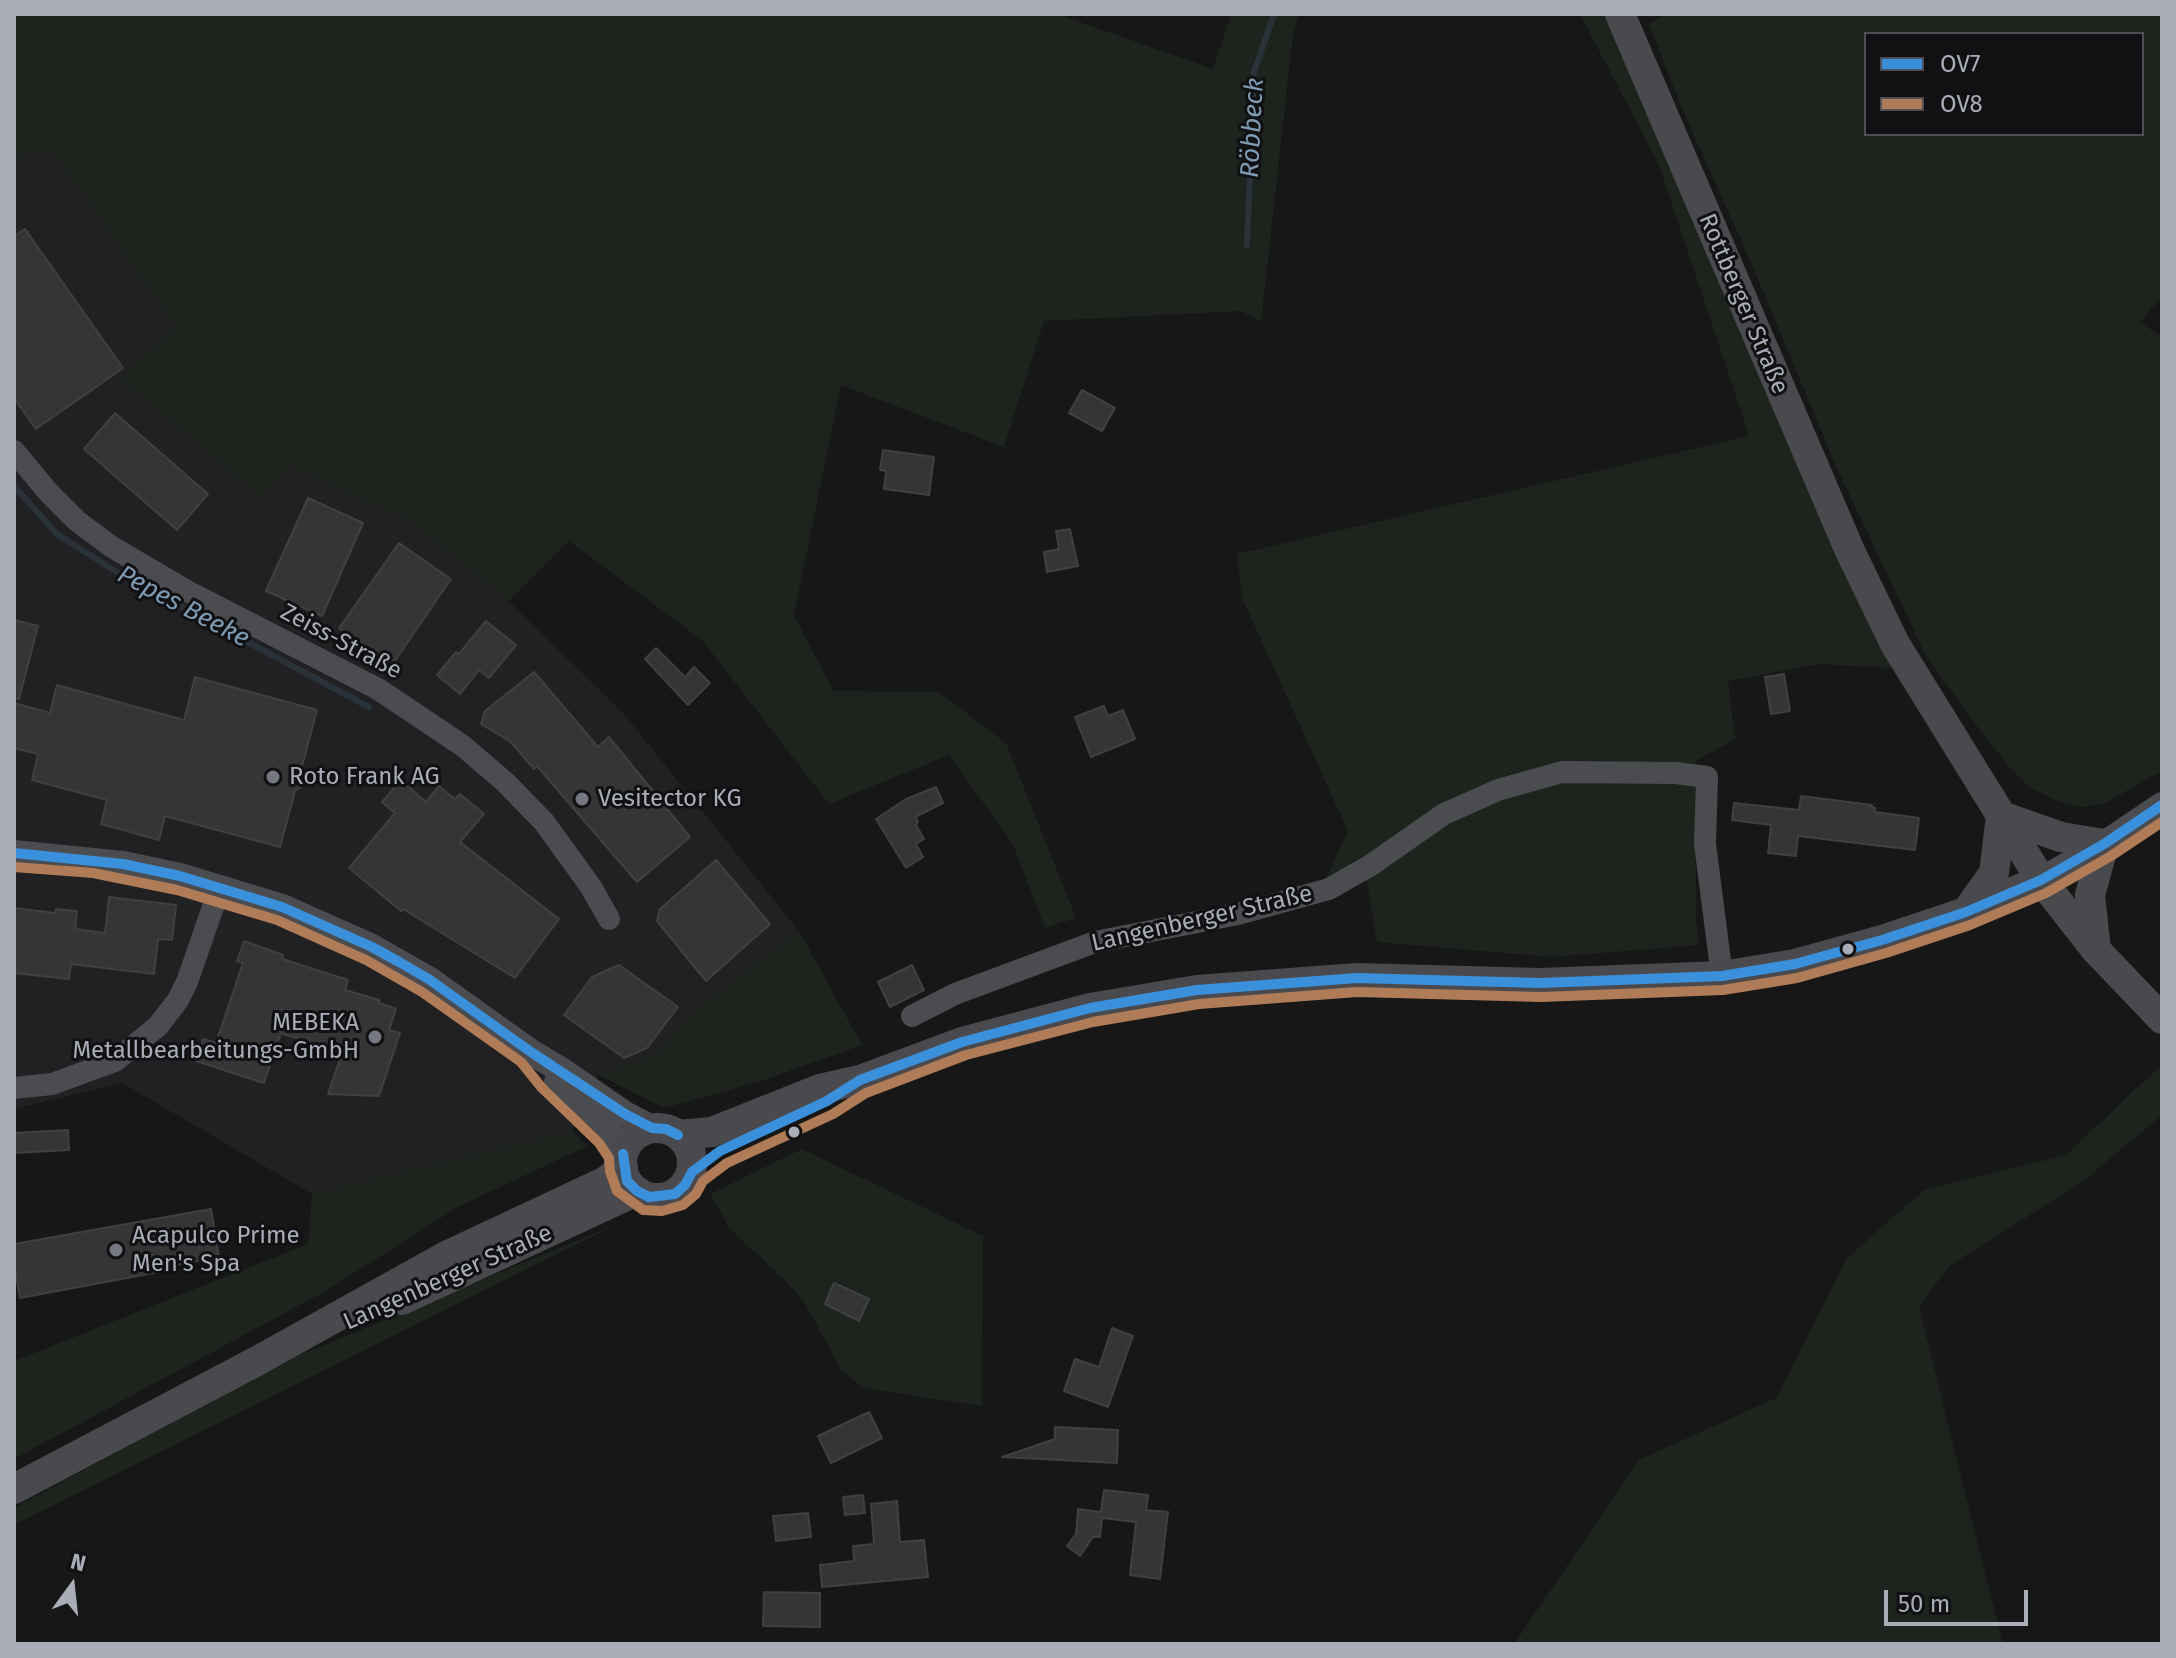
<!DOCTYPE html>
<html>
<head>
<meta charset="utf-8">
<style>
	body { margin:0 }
	#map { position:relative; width:2176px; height:1658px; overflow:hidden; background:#171717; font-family:"Fira Sans",sans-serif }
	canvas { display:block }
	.frame { position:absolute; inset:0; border:16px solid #a8adb8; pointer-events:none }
	.legend { position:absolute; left:1864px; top:32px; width:280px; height:104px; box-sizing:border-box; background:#111113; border:2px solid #4d4f55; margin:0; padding:10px 14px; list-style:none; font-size:24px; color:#a8adb8 }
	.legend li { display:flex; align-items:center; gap:16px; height:40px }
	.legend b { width:40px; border:2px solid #4d4f55 }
	.north { position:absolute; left:32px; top:1546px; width:80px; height:80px; -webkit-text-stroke:6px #111113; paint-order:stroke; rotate:15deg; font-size:22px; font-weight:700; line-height:32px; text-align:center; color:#a8adb8 }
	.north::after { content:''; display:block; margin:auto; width:28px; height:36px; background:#a8adb8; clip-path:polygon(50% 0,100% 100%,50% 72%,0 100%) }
	.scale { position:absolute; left:1884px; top:1590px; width:144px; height:36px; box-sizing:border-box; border:4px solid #a8adb8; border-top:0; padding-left:10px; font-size:24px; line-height:28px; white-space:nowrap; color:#a8adb8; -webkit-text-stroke:6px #111113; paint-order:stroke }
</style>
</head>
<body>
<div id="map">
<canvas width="2176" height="1658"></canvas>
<div class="frame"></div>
<ul class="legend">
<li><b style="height:10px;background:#3a90db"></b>OV7</li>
<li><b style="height:10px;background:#b07c57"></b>OV8</li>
</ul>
<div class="north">N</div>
<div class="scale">50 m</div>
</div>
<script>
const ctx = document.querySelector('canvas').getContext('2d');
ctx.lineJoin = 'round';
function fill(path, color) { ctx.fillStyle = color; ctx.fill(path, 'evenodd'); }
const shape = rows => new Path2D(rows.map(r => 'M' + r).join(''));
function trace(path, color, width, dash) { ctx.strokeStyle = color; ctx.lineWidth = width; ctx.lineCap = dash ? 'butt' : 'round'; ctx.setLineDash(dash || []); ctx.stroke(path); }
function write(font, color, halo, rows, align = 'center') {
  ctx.font = font + ' "Fira Sans",sans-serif'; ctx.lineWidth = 6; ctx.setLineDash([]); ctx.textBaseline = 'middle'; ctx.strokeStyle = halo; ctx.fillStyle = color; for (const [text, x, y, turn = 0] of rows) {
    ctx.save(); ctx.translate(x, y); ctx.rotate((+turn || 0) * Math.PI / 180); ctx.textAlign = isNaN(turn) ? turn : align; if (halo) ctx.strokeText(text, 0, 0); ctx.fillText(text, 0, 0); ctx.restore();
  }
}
const built = shape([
	[52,149,177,327,122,377,260,497,290,465,413,522,509,601,624,714,799,931,703,1005,654,1056,599,1075,572,1131,312,1194,122,1083,14,1109,14,158]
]);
const green = shape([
	[14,14,1057,14,1213,69,1231,14,1299,14,1293,33,1261,322,1241,311,1044,321,1004,447,841,385,794,615,833,691,939,692,1006,743,1076,918,1045,928,1013,844,949,755,829,804,703,641,569,541,509,601,413,522,290,466,261,497,121,378,176,327,52,149,14,158],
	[1580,14,1609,14,1892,668,1819,664,1728,681,1735,739,1695,761,1696,921,1699,945,1552,957,1377,942,1363,859,1325,881,1348,831,1242,598,1237,554,1749,436,1659,165],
	[1667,14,2162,14,2162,296,2140,322,2162,337,2162,770,2158,773,2105,803,2080,807,2055,800,2030,788,2011,769,1977,726,1926,656,1835,464,1750,260,1682,109,1649,24],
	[2142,34,2142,134,1866,134,1866,34],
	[799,931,862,1045,758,1082,664,1108,599,1075,654,1056,703,1005],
	[2162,1064,2162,1115,2082,1182,1949,1266,1919,1307,2003,1644,1514,1644,1639,1460,1776,1398,1847,1258,1924,1190,2066,1155],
	[572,1131,587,1146,458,1207,324,1292,14,1459,14,1361,308,1244,312,1194],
	[802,1149,983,1236,982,1406,863,1388,841,1370,805,1303,787,1282,730,1229,710,1194],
	[617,1224,14,1525,14,1508,278,1364]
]);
const stream = shape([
	[1247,245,1254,72,1274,14],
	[14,486,57,534,115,571,369,707]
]);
const building = shape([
	[25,229,123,368,36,429,14,398,14,236,25,229],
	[1082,390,1115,408,1102,431,1069,413,1082,390],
	[115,413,208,494,177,530,84,449,115,413],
	[883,450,934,457,929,495,884,489,886,471,880,470,883,450],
	[308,498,363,523,322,616,266,591,308,498],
	[1070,529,1078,566,1047,572,1044,552,1059,549,1056,531,1070,529],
	[399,543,451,579,392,665,339,628,399,543],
	[14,620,38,626,19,699,14,698,14,620],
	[486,621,516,645,489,678,479,670,460,694,437,675,456,652,459,654,486,621],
	[656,648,685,677,694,667,710,683,688,705,645,659,656,648],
	[534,672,598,747,609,737,690,837,637,882,537,766,534,769,511,742,481,724,485,711,534,672],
	[1784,674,1790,711,1771,714,1765,677,1784,674],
	[195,677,317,710,301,770,305,784,295,791,280,847,165,816,159,840,101,824,107,800,32,780,38,754,14,748,14,703,50,713,57,685,184,720,195,677],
	[1104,706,1108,716,1123,710,1135,739,1091,757,1075,717,1104,706],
	[401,780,426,802,439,786,455,799,460,794,484,814,460,842,559,919,515,978,403,909,401,911,349,868,395,813,382,802,401,780],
	[936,787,943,803,915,817,918,821,916,825,924,839,916,844,923,857,906,868,876,819,906,799,936,787],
	[1801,796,1872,805,1871,807,1875,808,1875,812,1919,818,1915,850,1798,836,1796,856,1768,853,1771,825,1732,820,1734,803,1799,810,1801,796],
	[716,860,770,924,706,981,657,921,660,909,716,860],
	[109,897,176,905,172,940,158,939,154,974,71,964,69,979,14,973,14,908,55,913,56,909,77,911,75,929,105,933,109,897],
	[244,941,283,955,282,959,348,980,345,990,379,1000,379,1003,396,1009,389,1030,400,1033,379,1096,328,1094,342,1053,281,1033,264,1083,196,1061,203,1039,216,1043,243,963,237,961,244,941],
	[619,965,678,1007,647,1048,624,1058,564,1015,592,977,619,965],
	[912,965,924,990,890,1007,878,982,912,965],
	[68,1130,69,1150,14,1153,14,1133,68,1130],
	[211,1209,219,1257,158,1268,159,1272,20,1298,14,1263,14,1244,211,1209],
	[834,1283,869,1299,859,1321,825,1304,834,1283],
	[1112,1328,1133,1336,1108,1407,1064,1391,1075,1359,1099,1367,1112,1328],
	[869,1412,882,1438,831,1463,818,1436,869,1412],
	[1055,1427,1118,1430,1117,1463,1002,1457,1055,1439,1055,1427],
	[1104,1490,1148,1495,1146,1510,1168,1512,1160,1579,1130,1575,1136,1522,1102,1518,1100,1537,1093,1537,1080,1556,1067,1546,1076,1534,1078,1509,1101,1512,1104,1490],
	[863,1495,865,1513,845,1515,843,1497,863,1495],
	[897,1501,900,1542,924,1540,928,1577,822,1587,820,1565,854,1561,853,1546,874,1544,871,1504,897,1501],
	[808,1513,811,1537,776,1541,773,1516,808,1513],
	[764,1592,820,1593,820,1627,763,1626,764,1592]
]);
const minor = shape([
	[14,451,49,493,77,521,112,547,187,591,378,689,463,746,505,782,544,822,591,887,609,919],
	[912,1016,955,994,1095,942,1238,914,1329,889,1371,865,1444,814,1498,790,1562,772,1676,773,1707,777,1705,844,1722,976],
	[14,1088,52,1084,115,1061,158,1026,178,1000,187,982,220,887]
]);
const tertiary = shape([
	[14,853,123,864,180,876,282,907,372,947,430,980,531,1052,561,1070,625,1114,652,1128],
	[2041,880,2104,844,2162,805],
	[557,1082,610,1134,623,1154]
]);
const secondary = shape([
	[1620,14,1850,551,1895,644,2041,880,2096,950,2162,1019],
	[2001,816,2061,837,2104,844,2090,895,2096,950],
	[1967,911,1994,873,2001,816],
	'622 1163a35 35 0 1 1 70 0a35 35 0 1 1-70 0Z',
	[678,1135,712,1132,820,1089,860,1080,962,1042,1090,1008,1197,990,1357,978,1540,983,1722,976,1795,964,1882,940,1966,912,2041,880],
	[402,1300,637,1191],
	[14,1489,257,1361,446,1256,606,1181,623,1167]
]);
const bus1 = shape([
	[14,853,123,864,180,876,282,907,372,947,401,963,430,980,531,1052,625,1114,652,1128,666,1129,678,1135],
	[623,1154,627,1181,637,1191,649,1197,675,1194,685,1185,692,1172,720,1151,827,1101,860,1080,962,1042,1090,1008,1197,990,1357,978,1540,983,1722,976,1795,964,1882,940,1966,912,2041,880,2104,844,2162,805]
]);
const bus2 = shape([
	[14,867,93,873,177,890,277,920,366,960,422,992,521,1062,542,1088,599,1143,609,1158,610,1171,617,1191,643,1210,662,1211,683,1205,696,1194,703,1181,727,1163,833,1114,866,1093,966,1055,1093,1022,1199,1004,1357,992,1541,997,1723,990,1797,978,1886,953,1970,925,2046,893,2111,856,2162,822]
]);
const markers = [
	[273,777,8,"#757880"],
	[582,799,8,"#757880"],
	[1848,949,7,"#a8adb8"],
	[375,1037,8,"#757880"],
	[794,1132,7,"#a8adb8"],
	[116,1250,8,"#757880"]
];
const streetNames = [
	["Rottberger Straße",1743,304,67],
	["Zeiss-Straße",341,642,28],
	["Langenberger Straße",1202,919,-13],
	["Langenberger Straße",448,1278,-24]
];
const poiNames = [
	["Roto Frank AG",289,777],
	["Vesitector KG",598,799],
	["MEBEKA",359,1023,"right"],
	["Metallbearbeitungs-GmbH",359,1051,"right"],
	["Acapulco Prime",132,1236],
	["Men's Spa",132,1264]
];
const waterNames = [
	["Röbbeck",1253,128,-87],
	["Pepes Beeke",183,607,28]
];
fill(built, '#212123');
fill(green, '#1d241e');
trace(stream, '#2a3239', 6);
fill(building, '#353536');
trace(building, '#3f4043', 2);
trace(minor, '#4b4c50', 22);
trace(tertiary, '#4b4c50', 26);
trace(secondary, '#4a4a4e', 30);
trace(bus1, '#3a90db', 10);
trace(bus2, '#b07c57', 10);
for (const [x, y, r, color] of markers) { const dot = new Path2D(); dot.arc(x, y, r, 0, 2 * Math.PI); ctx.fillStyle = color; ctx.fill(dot); trace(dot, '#111113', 3); }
write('24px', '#a8adb8', '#111113', streetNames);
write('24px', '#a8adb8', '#111113', poiNames, 'left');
write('italic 26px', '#7f9bb3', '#111113', waterNames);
</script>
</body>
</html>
